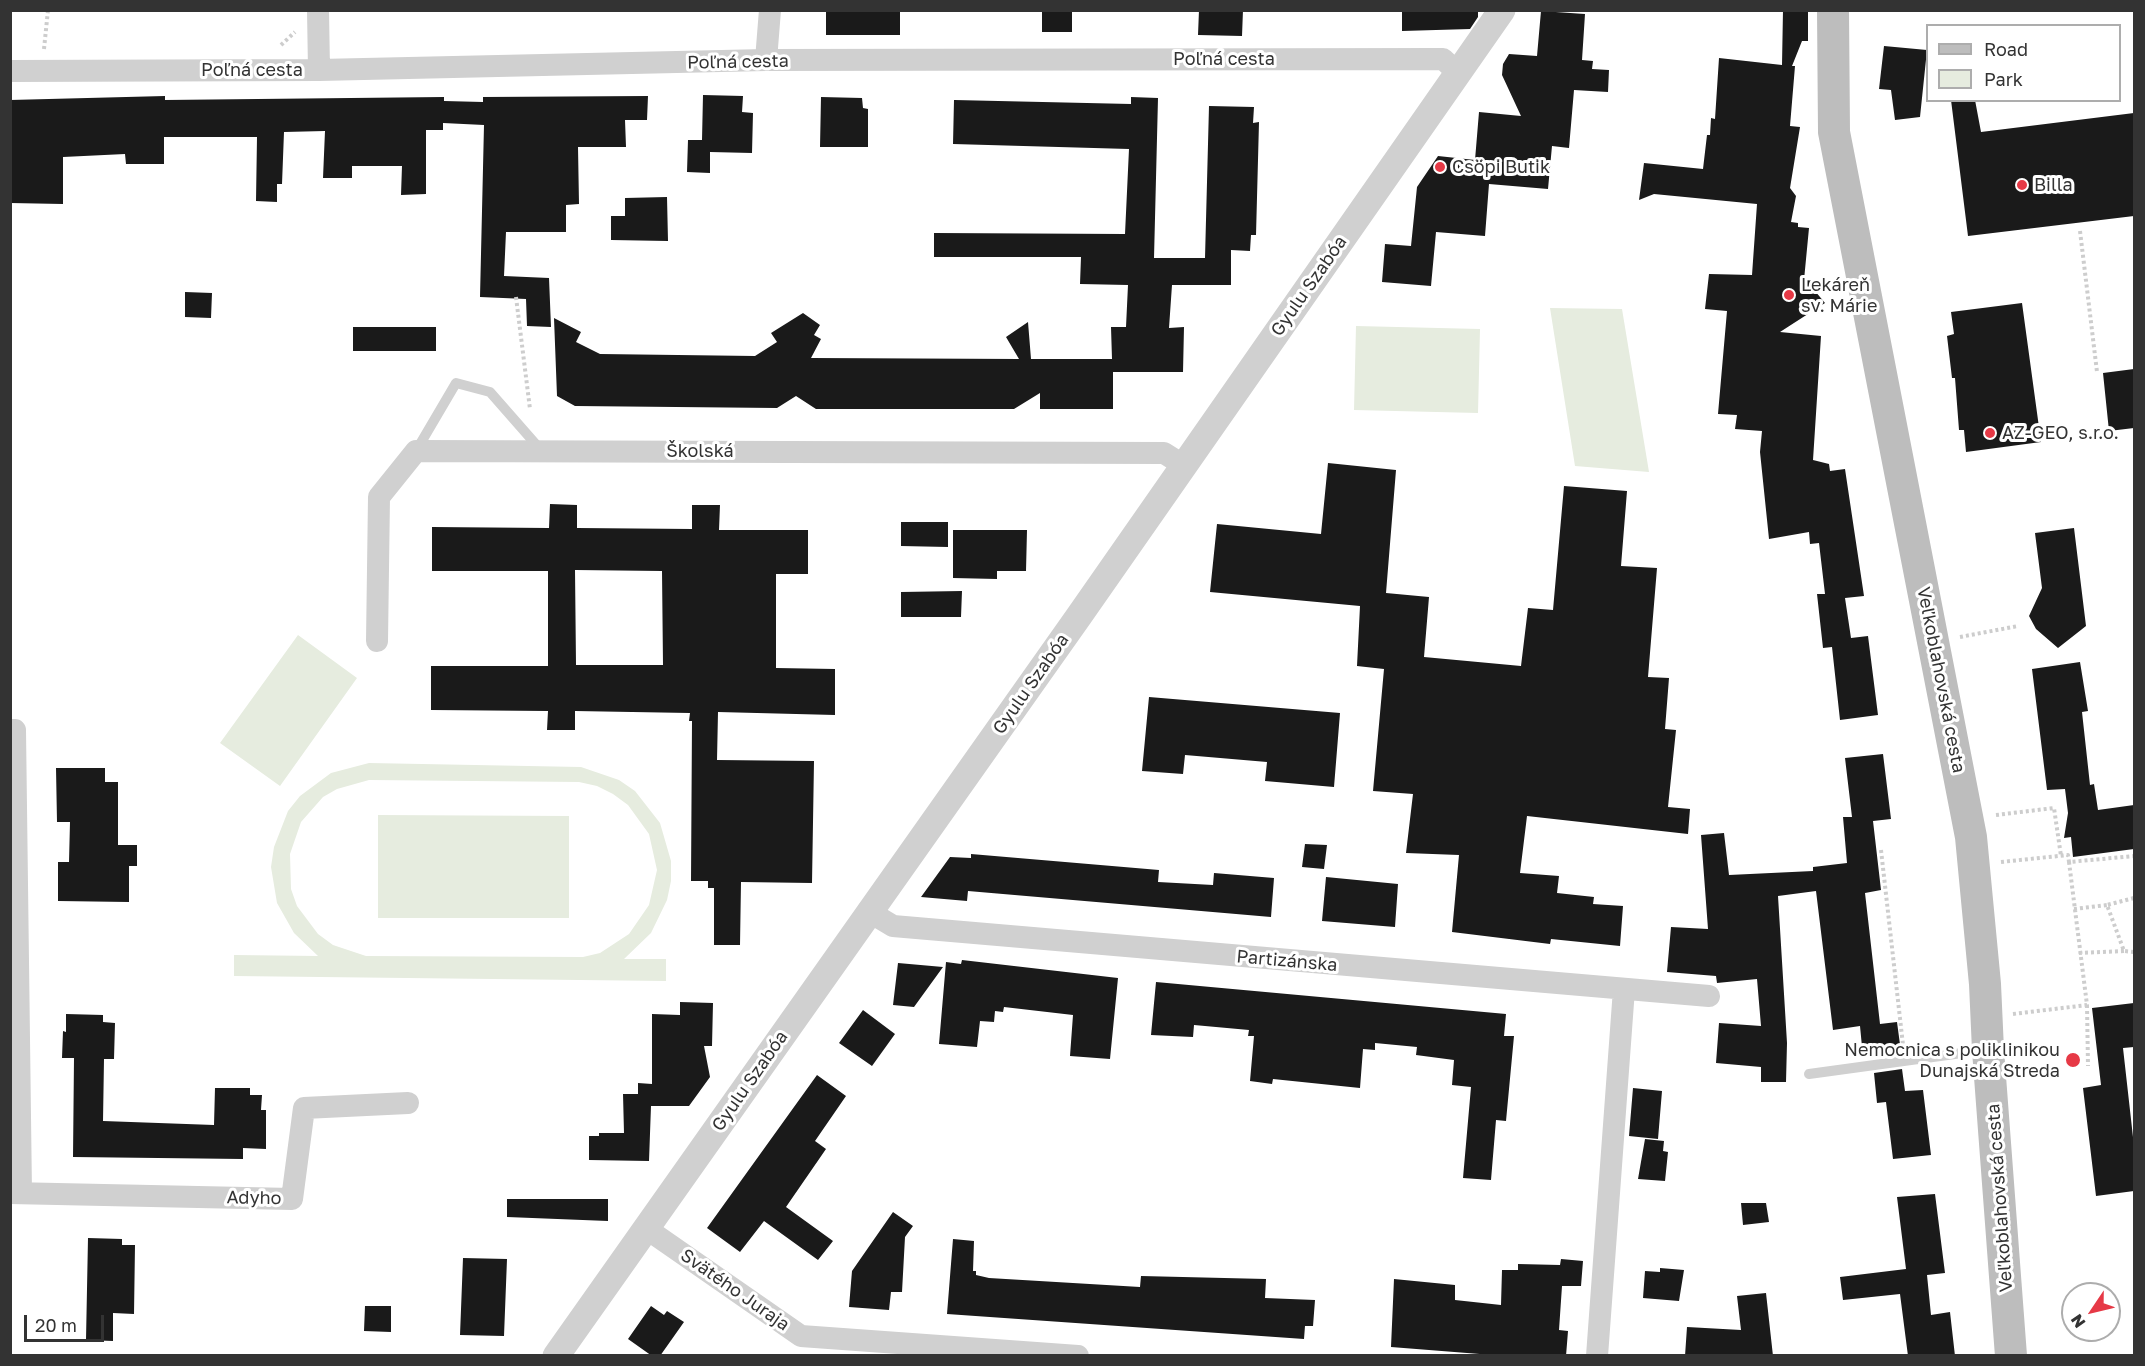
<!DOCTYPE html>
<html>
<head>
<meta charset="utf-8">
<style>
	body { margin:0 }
	#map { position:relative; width:2145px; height:1366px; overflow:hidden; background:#fff; font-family:"Golos Text",sans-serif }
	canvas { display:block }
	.frame { position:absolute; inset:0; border:12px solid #333; pointer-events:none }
	.legend { position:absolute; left:1926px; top:24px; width:195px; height:78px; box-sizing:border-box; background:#fff; border:2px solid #adadad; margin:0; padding:8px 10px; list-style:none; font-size:18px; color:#333 }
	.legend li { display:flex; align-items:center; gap:12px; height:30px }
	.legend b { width:30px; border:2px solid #adadad }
	.north { position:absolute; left:2061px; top:1282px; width:60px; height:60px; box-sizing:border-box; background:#fff; border:2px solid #adadad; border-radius:50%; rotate:235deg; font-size:16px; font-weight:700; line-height:24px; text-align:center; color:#333 }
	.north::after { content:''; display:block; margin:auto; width:21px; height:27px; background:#e63946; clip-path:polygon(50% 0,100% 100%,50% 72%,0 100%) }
	.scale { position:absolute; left:24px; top:1315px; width:80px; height:27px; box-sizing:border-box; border:3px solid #333; border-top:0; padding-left:8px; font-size:18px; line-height:21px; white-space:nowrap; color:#333; -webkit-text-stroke:4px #fff; paint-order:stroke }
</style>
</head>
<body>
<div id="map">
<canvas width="2145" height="1366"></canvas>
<div class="frame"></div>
<ul class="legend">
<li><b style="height:8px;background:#bdbdbd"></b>Road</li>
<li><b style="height:16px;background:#e6ecdf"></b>Park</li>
</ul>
<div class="north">N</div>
<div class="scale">20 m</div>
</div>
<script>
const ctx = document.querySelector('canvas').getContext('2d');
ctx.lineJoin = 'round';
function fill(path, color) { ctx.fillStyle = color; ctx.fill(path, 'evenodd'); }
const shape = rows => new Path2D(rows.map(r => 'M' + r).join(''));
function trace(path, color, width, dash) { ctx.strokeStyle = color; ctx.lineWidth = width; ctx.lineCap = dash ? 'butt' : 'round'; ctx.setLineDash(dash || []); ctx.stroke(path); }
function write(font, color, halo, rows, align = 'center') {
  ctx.font = font + ' "Golos Text",sans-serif'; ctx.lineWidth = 6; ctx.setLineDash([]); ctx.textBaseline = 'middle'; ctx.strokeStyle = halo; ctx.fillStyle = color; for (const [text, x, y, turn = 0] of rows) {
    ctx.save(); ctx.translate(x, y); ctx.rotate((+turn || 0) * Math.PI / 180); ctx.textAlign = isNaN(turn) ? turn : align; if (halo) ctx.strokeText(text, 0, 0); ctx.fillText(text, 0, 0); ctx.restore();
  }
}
const green = shape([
	[1550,308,1622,309,1649,472,1575,466],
	[1356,326,1480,329,1478,413,1354,410],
	[298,635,357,678,280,786,220,743],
	[369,763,581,767,619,780,635,791,660,823,671,861,671,881,667,900,651,933,624,959,666,959,666,981,234,976,234,955,318,956,294,933,277,903,271,867,274,847,288,811,300,796,331,773],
	[369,780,579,782,597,786,613,794,628,805,649,834,657,870,649,905,629,934,600,953,583,957,366,956,333,945,318,934,297,906,291,889,290,854,301,822,323,797,337,789],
	[378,815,569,816,569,918,378,918]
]);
const building = shape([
	[826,10,900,10,900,35,826,35],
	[1042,10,1072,10,1072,32,1042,32],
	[1199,10,1243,10,1242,36,1198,35],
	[1402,10,1478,10,1478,17,1470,29,1402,31],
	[1783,10,1808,10,1808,41,1802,41,1792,66,1795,66,1790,126,1800,127,1790,188,1796,196,1791,222,1798,223,1798,227,1809,228,1804,280,1816,281,1815,291,1825,303,1780,332,1821,336,1813,460,1829,464,1830,471,1845,469,1864,596,1845,598,1851,638,1868,636,1878,715,1840,720,1832,647,1823,648,1817,594,1825,594,1819,543,1810,544,1809,532,1769,539,1760,452,1762,431,1735,429,1737,415,1718,414,1727,311,1705,309,1709,274,1752,275,1757,204,1654,194,1639,200,1644,163,1703,169,1707,135,1710,135,1711,118,1715,119,1719,58,1782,65],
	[1541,11,1585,14,1582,60,1593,61,1592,69,1609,70,1608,92,1574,90,1569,148,1552,146,1548,189,1489,184,1485,236,1436,232,1431,286,1382,282,1385,244,1411,246,1417,187,1438,156,1475,160,1479,112,1521,116,1502,75,1503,64,1509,54,1537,56],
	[1884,46,1927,50,1920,117,1895,120,1891,90,1879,89],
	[703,95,743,96,742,112,753,113,752,153,710,152,710,173,687,172,688,140,702,140],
	[165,96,165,100,444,97,444,101,483,102,483,97,648,96,647,120,625,120,626,147,578,147,579,204,566,205,566,232,506,232,504,276,549,278,551,327,527,326,526,299,480,297,484,125,443,123,443,130,426,130,426,194,401,195,402,166,352,166,352,178,323,178,325,131,284,132,282,184,277,184,277,202,256,201,257,137,164,137,164,164,126,164,125,154,63,157,63,204,10,203,10,100],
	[821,97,862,98,863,108,868,109,868,147,820,147],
	[1131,97,1158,98,1154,258,1205,258,1209,106,1254,107,1253,123,1259,122,1256,235,1251,235,1250,251,1231,250,1231,285,1172,285,1169,328,1184,327,1183,372,1113,372,1113,369,1113,409,1040,409,1040,393,1014,409,816,409,796,396,777,408,575,406,557,396,554,318,581,332,576,342,600,354,755,356,777,342,771,333,803,313,820,325,814,335,821,339,811,358,1019,359,1006,337,1028,322,1031,359,1112,359,1111,327,1126,327,1128,285,1080,284,1081,257,934,257,934,233,1125,234,1129,149,953,144,954,100,1131,104],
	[1951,100,1975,100,1981,132,2134,113,2134,216,1968,236],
	[667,197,668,241,611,240,611,216,625,216,625,198],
	[185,292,212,293,211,318,185,317],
	[2022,303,2041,442,1966,452,1964,430,1959,430,1955,378,1952,378,1947,336,1954,334,1951,312],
	[353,327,436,327,436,351,353,351],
	[2134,369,2134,428,2109,431,2103,373],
	[1328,463,1396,470,1386,593,1429,597,1424,657,1521,666,1528,608,1553,610,1564,486,1627,491,1621,566,1657,568,1648,677,1669,678,1665,729,1676,730,1668,807,1690,809,1688,834,1527,816,1520,873,1559,876,1557,893,1594,897,1593,904,1623,906,1620,946,1551,939,1550,944,1452,932,1459,855,1406,853,1413,794,1373,791,1384,669,1357,666,1360,606,1210,592,1217,524,1321,534],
	[550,504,577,505,577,528,692,529,692,505,720,505,719,530,808,530,808,574,776,574,776,668,835,669,835,715,718,712,717,760,814,761,812,883,741,882,740,945,714,945,714,888,708,888,708,881,691,881,692,721,689,721,690,713,575,711,575,730,547,730,548,711,431,710,431,666,548,666,548,571,432,571,432,527,549,528],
	[575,570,662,571,663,665,576,665],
	[901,522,948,522,948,547,901,546],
	[2074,528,2086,626,2058,648,2036,629,2029,616,2042,588,2035,533],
	[953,530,1027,530,1026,571,997,571,997,579,953,578],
	[962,591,961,617,901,617,901,592],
	[2080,662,2088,711,2082,712,2090,785,2094,784,2098,810,2134,805,2134,849,2073,857,2071,837,2064,838,2068,813,2065,789,2047,790,2032,669],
	[1149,697,1340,713,1334,787,1265,781,1267,762,1185,755,1183,774,1142,771],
	[1883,754,1891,819,1873,821,1881,890,1865,893,1880,1024,1897,1022,1901,1052,1863,1057,1860,1026,1833,1030,1816,891,1778,896,1787,1043,1786,1082,1761,1082,1761,1067,1716,1063,1719,1023,1761,1026,1757,979,1717,983,1716,976,1667,972,1671,927,1708,929,1701,835,1724,833,1729,875,1813,871,1813,867,1847,863,1843,817,1852,817,1845,758],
	[56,768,105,768,105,782,118,782,118,845,137,845,137,866,129,866,129,902,58,901,58,862,69,862,70,822,57,822],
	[1305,844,1327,845,1324,869,1302,867],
	[971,854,1159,870,1158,882,1213,885,1214,873,1274,878,1271,917,968,891,967,901,921,897,950,857,971,858],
	[1326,877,1398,884,1395,927,1322,921],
	[962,960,1118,978,1110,1059,1070,1056,1073,1015,1004,1007,1003,1012,995,1011,994,1022,980,1021,977,1047,939,1044,946,962,961,964],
	[898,963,943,967,914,1007,893,1005],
	[1156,982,1506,1014,1504,1036,1514,1036,1506,1121,1496,1120,1491,1180,1463,1178,1471,1087,1452,1085,1454,1060,1416,1055,1417,1047,1375,1043,1375,1050,1363,1049,1360,1088,1273,1079,1272,1084,1250,1081,1254,1036,1248,1036,1249,1030,1194,1025,1193,1037,1151,1035],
	[680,1002,713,1003,712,1046,704,1046,710,1077,689,1106,651,1106,649,1161,589,1160,589,1136,599,1136,599,1133,624,1133,623,1094,638,1094,638,1083,652,1084,652,1014,680,1015],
	[2134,1003,2134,1047,2123,1048,2134,1146,2134,1191,2096,1196,2083,1088,2101,1085,2092,1008],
	[863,1010,895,1034,872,1066,839,1043],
	[66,1014,103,1015,103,1022,115,1023,114,1059,104,1059,103,1121,214,1125,215,1088,250,1088,250,1095,262,1095,261,1110,266,1110,266,1149,243,1148,243,1159,73,1157,74,1058,62,1058,63,1031,66,1032],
	[1902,1069,1905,1091,1923,1090,1931,1155,1893,1159,1886,1102,1877,1103,1874,1073],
	[817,1075,846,1096,815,1141,826,1149,786,1207,833,1241,818,1260,764,1221,740,1252,707,1228],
	[1633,1088,1662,1091,1658,1139,1629,1136],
	[1645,1139,1664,1141,1663,1151,1668,1152,1665,1181,1638,1179],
	[1935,1194,1945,1273,1927,1275,1931,1315,1950,1312,1955,1356,1908,1356,1900,1294,1843,1300,1840,1277,1906,1269,1897,1197],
	[507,1199,608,1199,608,1221,507,1217],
	[1741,1203,1766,1203,1769,1222,1743,1225],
	[893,1212,913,1226,905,1237,902,1292,891,1292,889,1310,849,1307,852,1271],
	[88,1238,122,1239,122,1245,135,1245,134,1314,113,1313,113,1341,86,1340],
	[953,1239,974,1241,973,1271,976,1271,976,1275,989,1278,1140,1287,1141,1276,1266,1279,1265,1298,1315,1300,1313,1326,1305,1326,1304,1339,947,1314],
	[463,1258,507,1259,504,1336,460,1335],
	[1561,1259,1583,1261,1581,1286,1562,1286,1559,1330,1568,1331,1566,1356,1505,1356,1391,1347,1394,1279,1455,1285,1455,1300,1501,1305,1502,1270,1518,1270,1518,1264,1560,1265],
	[1660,1268,1684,1270,1679,1301,1643,1298,1645,1271,1660,1272],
	[1766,1293,1773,1356,1685,1356,1687,1327,1741,1330,1737,1296],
	[365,1306,391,1306,391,1332,364,1331],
	[651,1306,664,1315,667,1311,684,1322,660,1356,652,1356,628,1339]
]);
const path = shape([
	[281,45,295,32],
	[44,49,48,10],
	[2080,231,2097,372],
	[516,297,530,409],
	[1960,637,2018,626],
	[1996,815,2054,808,2061,856],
	[1881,850,1903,1045],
	[2001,862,2068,855,2069,862,2134,856],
	[2134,898,2107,905,2124,951,2134,952],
	[2074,909,2107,905],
	[2079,953,2124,951],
	[2087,1005,2088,1066],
	[2013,1014,2087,1005,2069,862]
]);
const service = shape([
	[416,451,456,383,490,392,540,449],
	[1809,1074,1984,1050]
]);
const minor = shape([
	[318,10,319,70],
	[766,60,770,10],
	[10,71,319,70,766,60,1443,59,1459,74],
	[377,641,379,497,416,451,1164,453,1183,465],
	[10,730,15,730,21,1193],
	[868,911,893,926,1709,996],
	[10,1193,292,1199,304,1108,408,1103],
	[647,1229,801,1336,1078,1356],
	[1597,1356,1624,989]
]);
const tertiary = shape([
	[556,1356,1079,616,1502,10]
]);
const secondary = shape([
	[1833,10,1834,132,1971,837,1985,984,1988,1050,2011,1356]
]);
const markers = [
	[1440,167,6,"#e63946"],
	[2022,185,6,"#e63946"],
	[1789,295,6,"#e63946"],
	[1990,433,6,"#e63946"],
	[2073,1060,8,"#e63946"]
];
const streetNames = [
	["Poľná cesta",1224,59],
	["Poľná cesta",738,62,-1],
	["Poľná cesta",252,70],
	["Gyulu Szabóa",1309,286,-55],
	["Školská",700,451],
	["Veľkoblahovská cesta",1941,680,79],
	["Gyulu Szabóa",1031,684,-55],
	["Partizánska",1287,961,5],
	["Gyulu Szabóa",750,1081,-55],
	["Adyho",254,1198,1],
	["Veľkoblahovská cesta",2000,1198,-94],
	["Svätého Juraja",735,1290,35]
];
const poiNames = [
	["Csöpi Butik",1452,167],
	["Billa",2034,185],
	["Lekáreň",1801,285],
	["sv. Márie",1801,306],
	["AZ-GEO, s.r.o.",2002,433],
	["Nemocnica s poliklinikou",2060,1050,"right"],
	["Dunajská Streda",2060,1071,"right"]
];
fill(green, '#e6ecdf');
fill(building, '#1a1a1a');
trace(path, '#cdcdcd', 4, [3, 3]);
trace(service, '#d0d0d0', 10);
trace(minor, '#d0d0d0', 22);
trace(tertiary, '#d0d0d0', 27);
trace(secondary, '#bdbdbd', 32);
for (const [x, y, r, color] of markers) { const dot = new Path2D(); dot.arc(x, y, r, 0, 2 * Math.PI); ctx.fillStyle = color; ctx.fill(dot); trace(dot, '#fff', 2); }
write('18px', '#333', '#fff', streetNames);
write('18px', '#333', '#fff', poiNames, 'left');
</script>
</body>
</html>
